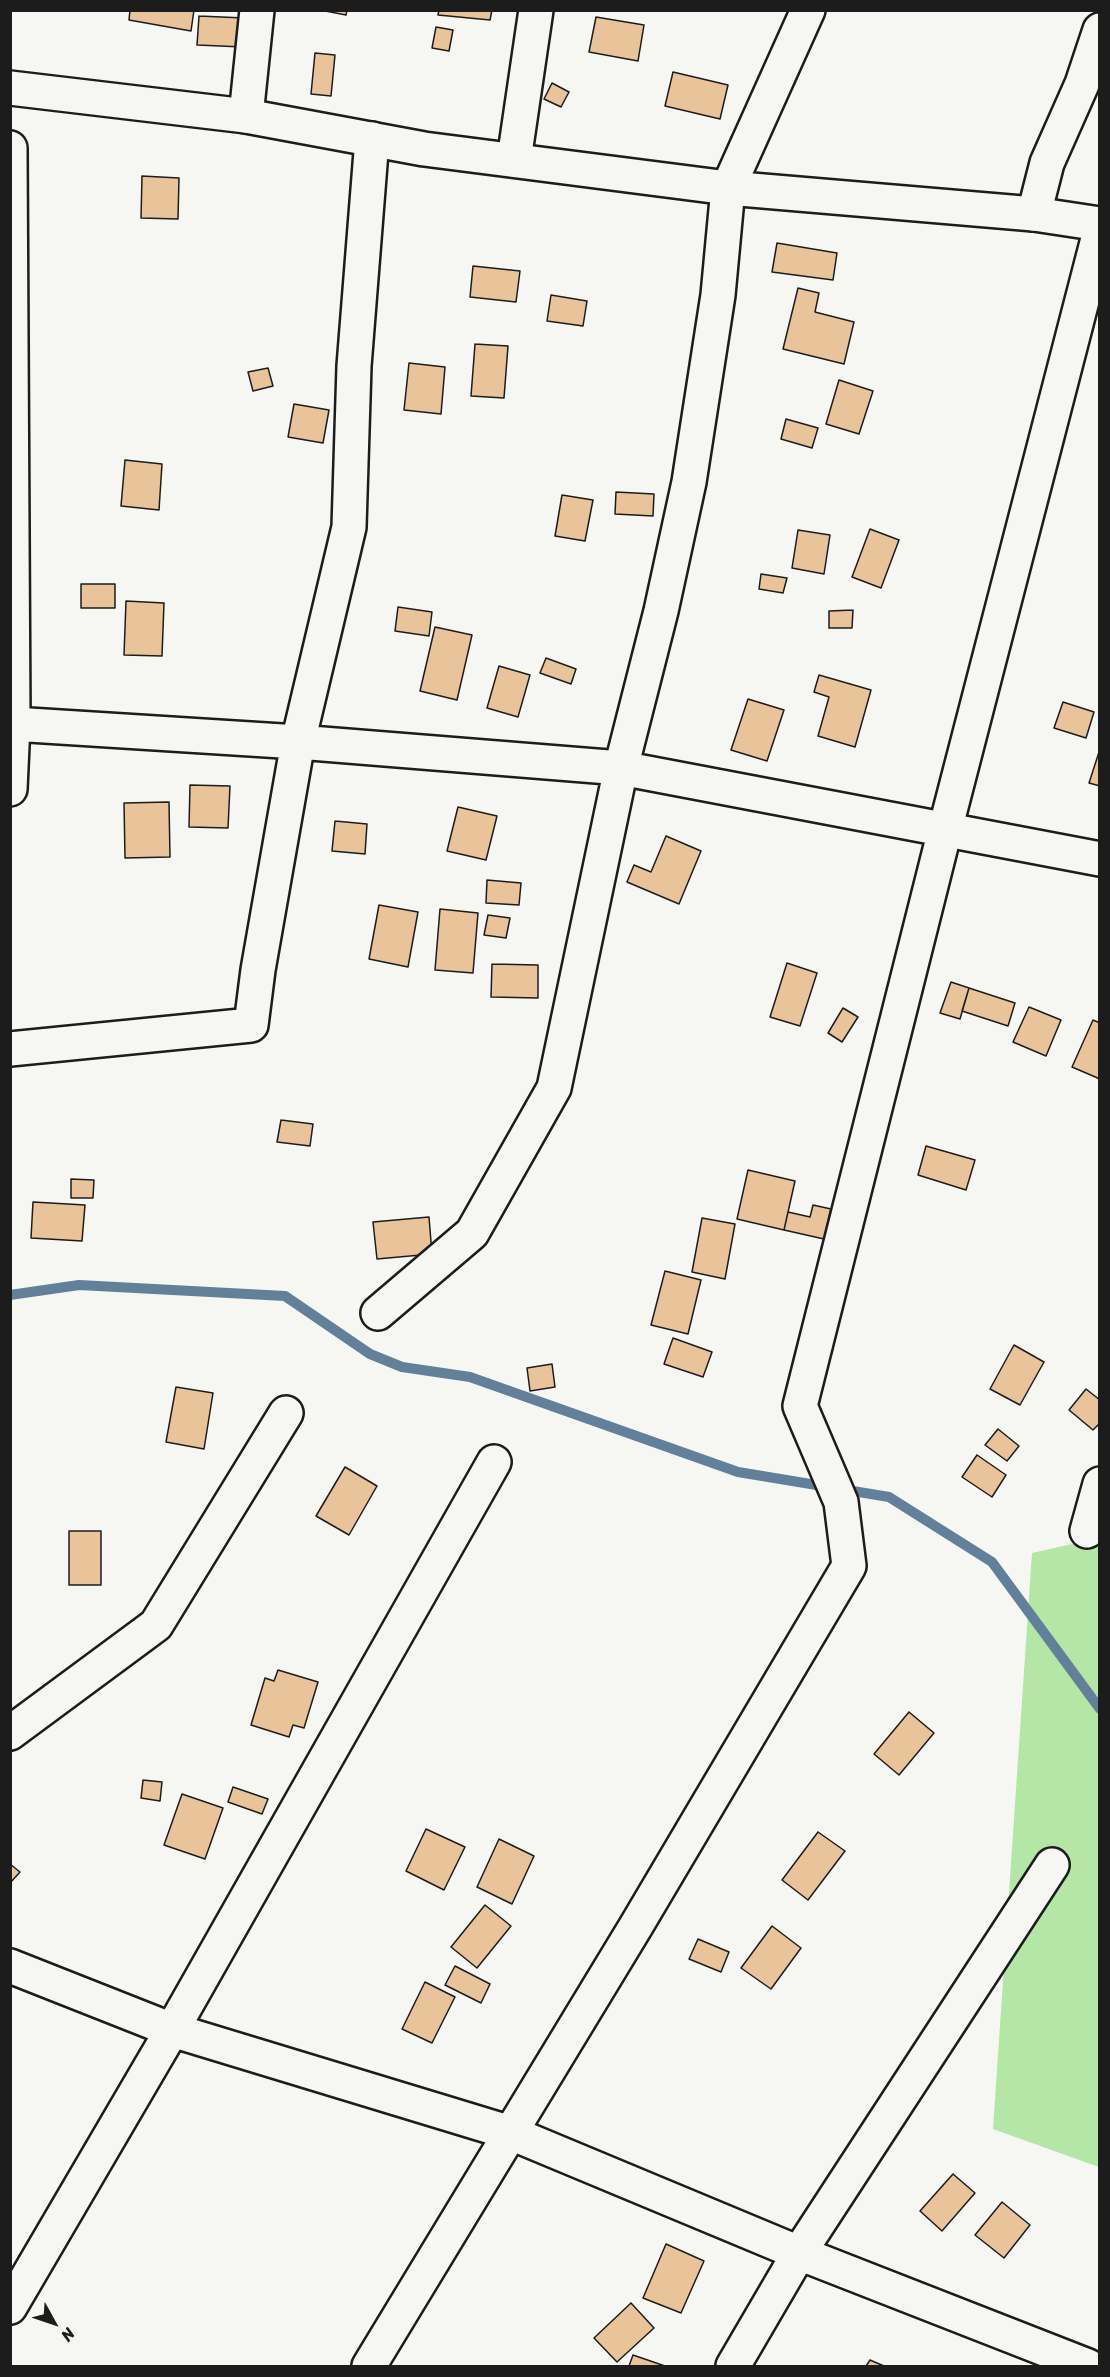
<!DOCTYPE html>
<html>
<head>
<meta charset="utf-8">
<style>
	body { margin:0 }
	#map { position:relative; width:1110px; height:2377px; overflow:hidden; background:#f6f6f2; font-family:Sriracha,sans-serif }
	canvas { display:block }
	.frame { position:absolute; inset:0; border:12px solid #1c1c1c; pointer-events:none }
	.north { position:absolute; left:24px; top:2293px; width:60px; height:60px; -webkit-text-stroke:4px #f6f6f2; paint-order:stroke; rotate:130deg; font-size:16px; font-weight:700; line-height:24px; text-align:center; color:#1c1c1c }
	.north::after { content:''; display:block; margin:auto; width:21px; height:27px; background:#1c1c1c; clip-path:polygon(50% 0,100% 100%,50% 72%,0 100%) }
</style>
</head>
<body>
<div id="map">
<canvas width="1110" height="2377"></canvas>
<div class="frame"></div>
<div class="north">N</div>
</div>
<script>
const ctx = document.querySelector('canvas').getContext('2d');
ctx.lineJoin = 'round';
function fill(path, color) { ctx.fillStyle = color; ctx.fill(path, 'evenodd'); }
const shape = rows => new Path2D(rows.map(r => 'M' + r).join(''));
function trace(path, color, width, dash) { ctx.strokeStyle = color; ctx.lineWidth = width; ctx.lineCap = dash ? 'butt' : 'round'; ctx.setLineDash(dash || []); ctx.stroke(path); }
const green = shape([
	[1099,1538,1099,2167,993,2129,1032,1553]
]);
const stream = shape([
	[10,1295,79,1285,285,1296,370,1354,402,1367,470,1377,738,1472,889,1497,992,1562,1100,1709]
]);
const building = shape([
	[130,10,194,10,191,31,129,20,130,10],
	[320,10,347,10,346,15,320,10],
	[439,10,492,10,490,20,438,15,439,10],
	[199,16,244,18,243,47,197,45,199,16],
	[596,17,644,25,638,61,589,52,596,17],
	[436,27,453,30,449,51,432,48,436,27],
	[315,53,335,55,331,96,311,94,315,53],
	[673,72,728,85,720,119,665,106,673,72],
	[552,83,569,92,561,107,544,99,552,83],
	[142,176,179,178,178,219,141,218,142,176],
	[777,243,837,253,833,280,772,272,777,243],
	[473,266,520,271,516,302,470,297,473,266],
	[798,288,819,293,815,312,854,322,844,364,783,349,798,288],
	[551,295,587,301,583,326,547,321,551,295],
	[475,344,508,346,504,398,471,396,475,344],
	[409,363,445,367,441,414,404,410,409,363],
	[268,368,273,386,253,391,248,372,268,368],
	[839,380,873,391,859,434,826,424,839,380],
	[294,404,329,410,323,443,288,437,294,404],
	[786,419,818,428,812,448,781,439,786,419],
	[125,460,162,464,159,510,121,506,125,460],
	[616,492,654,494,653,516,615,514,616,492],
	[562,495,593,500,585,541,555,536,562,495],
	[870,529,899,540,881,588,852,577,870,529],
	[798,530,830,535,824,574,792,568,798,530],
	[761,574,787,578,783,593,759,589,761,574],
	[81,584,115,584,115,608,81,608,81,584],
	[126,601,164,603,162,656,124,655,126,601],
	[398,607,432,612,429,636,395,631,398,607],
	[853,610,852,628,829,628,829,611,853,610],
	[435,627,472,635,457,700,420,691,435,627],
	[546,658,576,669,571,684,540,673,546,658],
	[499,666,530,675,518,717,487,708,499,666],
	[819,675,871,690,855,747,818,736,829,697,814,692,819,675],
	[748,699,784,710,767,761,731,750,748,699],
	[1063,702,1094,712,1086,738,1054,728,1063,702],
	[1100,749,1100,786,1089,783,1100,749],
	[190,785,230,786,228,828,189,827,190,785],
	[169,802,170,857,125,858,124,803,169,802],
	[458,807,497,816,486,860,447,851,458,807],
	[335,821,367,824,365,854,332,851,335,821],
	[666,836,701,851,679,904,627,882,634,865,651,872,666,836],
	[487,880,521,883,519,905,486,903,487,880],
	[379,905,418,912,408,967,369,959,379,905],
	[440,909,478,913,473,973,435,970,440,909],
	[488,915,510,918,506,938,484,935,488,915],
	[787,963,817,973,800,1026,770,1017,787,963],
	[492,964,538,965,538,998,491,997,492,964],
	[951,982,969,988,960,1019,940,1013,951,982],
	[969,988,1015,1003,1008,1026,962,1011,969,988],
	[1029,1007,1061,1020,1046,1056,1013,1042,1029,1007],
	[843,1008,858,1017,842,1042,828,1033,843,1008],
	[1093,1020,1100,1023,1100,1079,1072,1067,1093,1020],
	[281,1120,313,1124,310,1146,277,1142,281,1120],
	[926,1146,975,1160,966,1190,918,1175,926,1146],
	[748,1170,795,1181,784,1230,737,1219,748,1170],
	[71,1179,94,1180,93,1198,71,1198,71,1179],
	[33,1202,85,1205,82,1241,31,1238,33,1202],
	[813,1205,831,1209,824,1239,784,1230,788,1212,810,1217,813,1205],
	[429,1217,432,1254,377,1259,373,1222,429,1217],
	[702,1218,735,1224,725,1279,692,1272,702,1218],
	[665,1271,701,1280,688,1334,651,1325,665,1271],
	[673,1338,712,1352,703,1377,664,1364,673,1338],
	[1014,1345,1044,1362,1020,1405,990,1389,1014,1345],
	[552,1364,555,1387,530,1391,527,1368,552,1364],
	[176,1387,213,1393,204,1449,166,1442,176,1387],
	[1086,1389,1100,1400,1100,1423,1093,1430,1069,1410,1086,1389],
	[998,1429,1019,1446,1007,1461,985,1445,998,1429],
	[977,1455,1006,1475,992,1497,962,1477,977,1455],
	[345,1467,377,1486,349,1535,316,1516,345,1467],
	[69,1531,101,1531,101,1585,69,1585,69,1531],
	[278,1670,318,1682,304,1728,293,1725,289,1737,251,1725,265,1678,274,1681,278,1670],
	[909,1712,934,1733,899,1775,874,1754,909,1712],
	[143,1780,162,1782,160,1801,141,1798,143,1780],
	[233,1787,268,1799,262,1814,228,1802,233,1787],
	[182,1794,223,1808,205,1859,164,1845,182,1794],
	[426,1829,465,1847,444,1890,406,1871,426,1829],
	[818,1832,845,1851,808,1900,782,1880,818,1832],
	[499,1839,534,1856,512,1904,477,1887,499,1839],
	[10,1864,20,1872,10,1883,10,1864],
	[485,1905,511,1926,477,1968,451,1947,485,1905],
	[772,1926,801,1948,771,1989,741,1968,772,1926],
	[698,1939,729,1952,721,1972,689,1959,698,1939],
	[455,1966,490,1984,481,2003,445,1985,455,1966],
	[425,1982,455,1997,432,2043,402,2029,425,1982],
	[953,2174,975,2193,942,2231,920,2211,953,2174],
	[1002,2202,1030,2225,1004,2258,975,2235,1002,2202],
	[666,2244,704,2261,681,2313,643,2298,666,2244],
	[631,2303,654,2328,617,2362,594,2338,631,2303],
	[633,2355,665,2366,629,2366,633,2355],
	[870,2360,884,2366,866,2366,870,2360]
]);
const street = shape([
	[246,116,257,10],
	[10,148,13,724,10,789],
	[514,160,536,10],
	[1034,214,1047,163,1082,84,1100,30],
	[13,724,298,742,621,768,1100,859],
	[10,1049,251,1025,258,970,298,742,349,527,354,366,372,139],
	[378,1313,472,1233,554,1088,621,768,661,611,689,482,718,295,728,188,808,10],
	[1087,1531,1100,1484],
	[10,1733,156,1625,286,1413],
	[10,1966,172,2030,511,2133,799,2253,1088,2366],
	[10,2307,172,2030,494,1462],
	[369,2366,636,1926,849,1566,841,1502,800,1406,945,830,1100,231],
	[733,2366,799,2253,1052,1865]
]);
const secondary = shape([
	[10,88,246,116,424,149,728,188,1034,214,1100,224]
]);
fill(green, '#b4e6a6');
trace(stream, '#628099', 10);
fill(building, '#e9c399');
trace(building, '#1c1c1c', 1.5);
trace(street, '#1c1c1c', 38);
trace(secondary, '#1c1c1c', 38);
trace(street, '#f6f6f2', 33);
trace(secondary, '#f6f6f2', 33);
</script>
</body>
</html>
